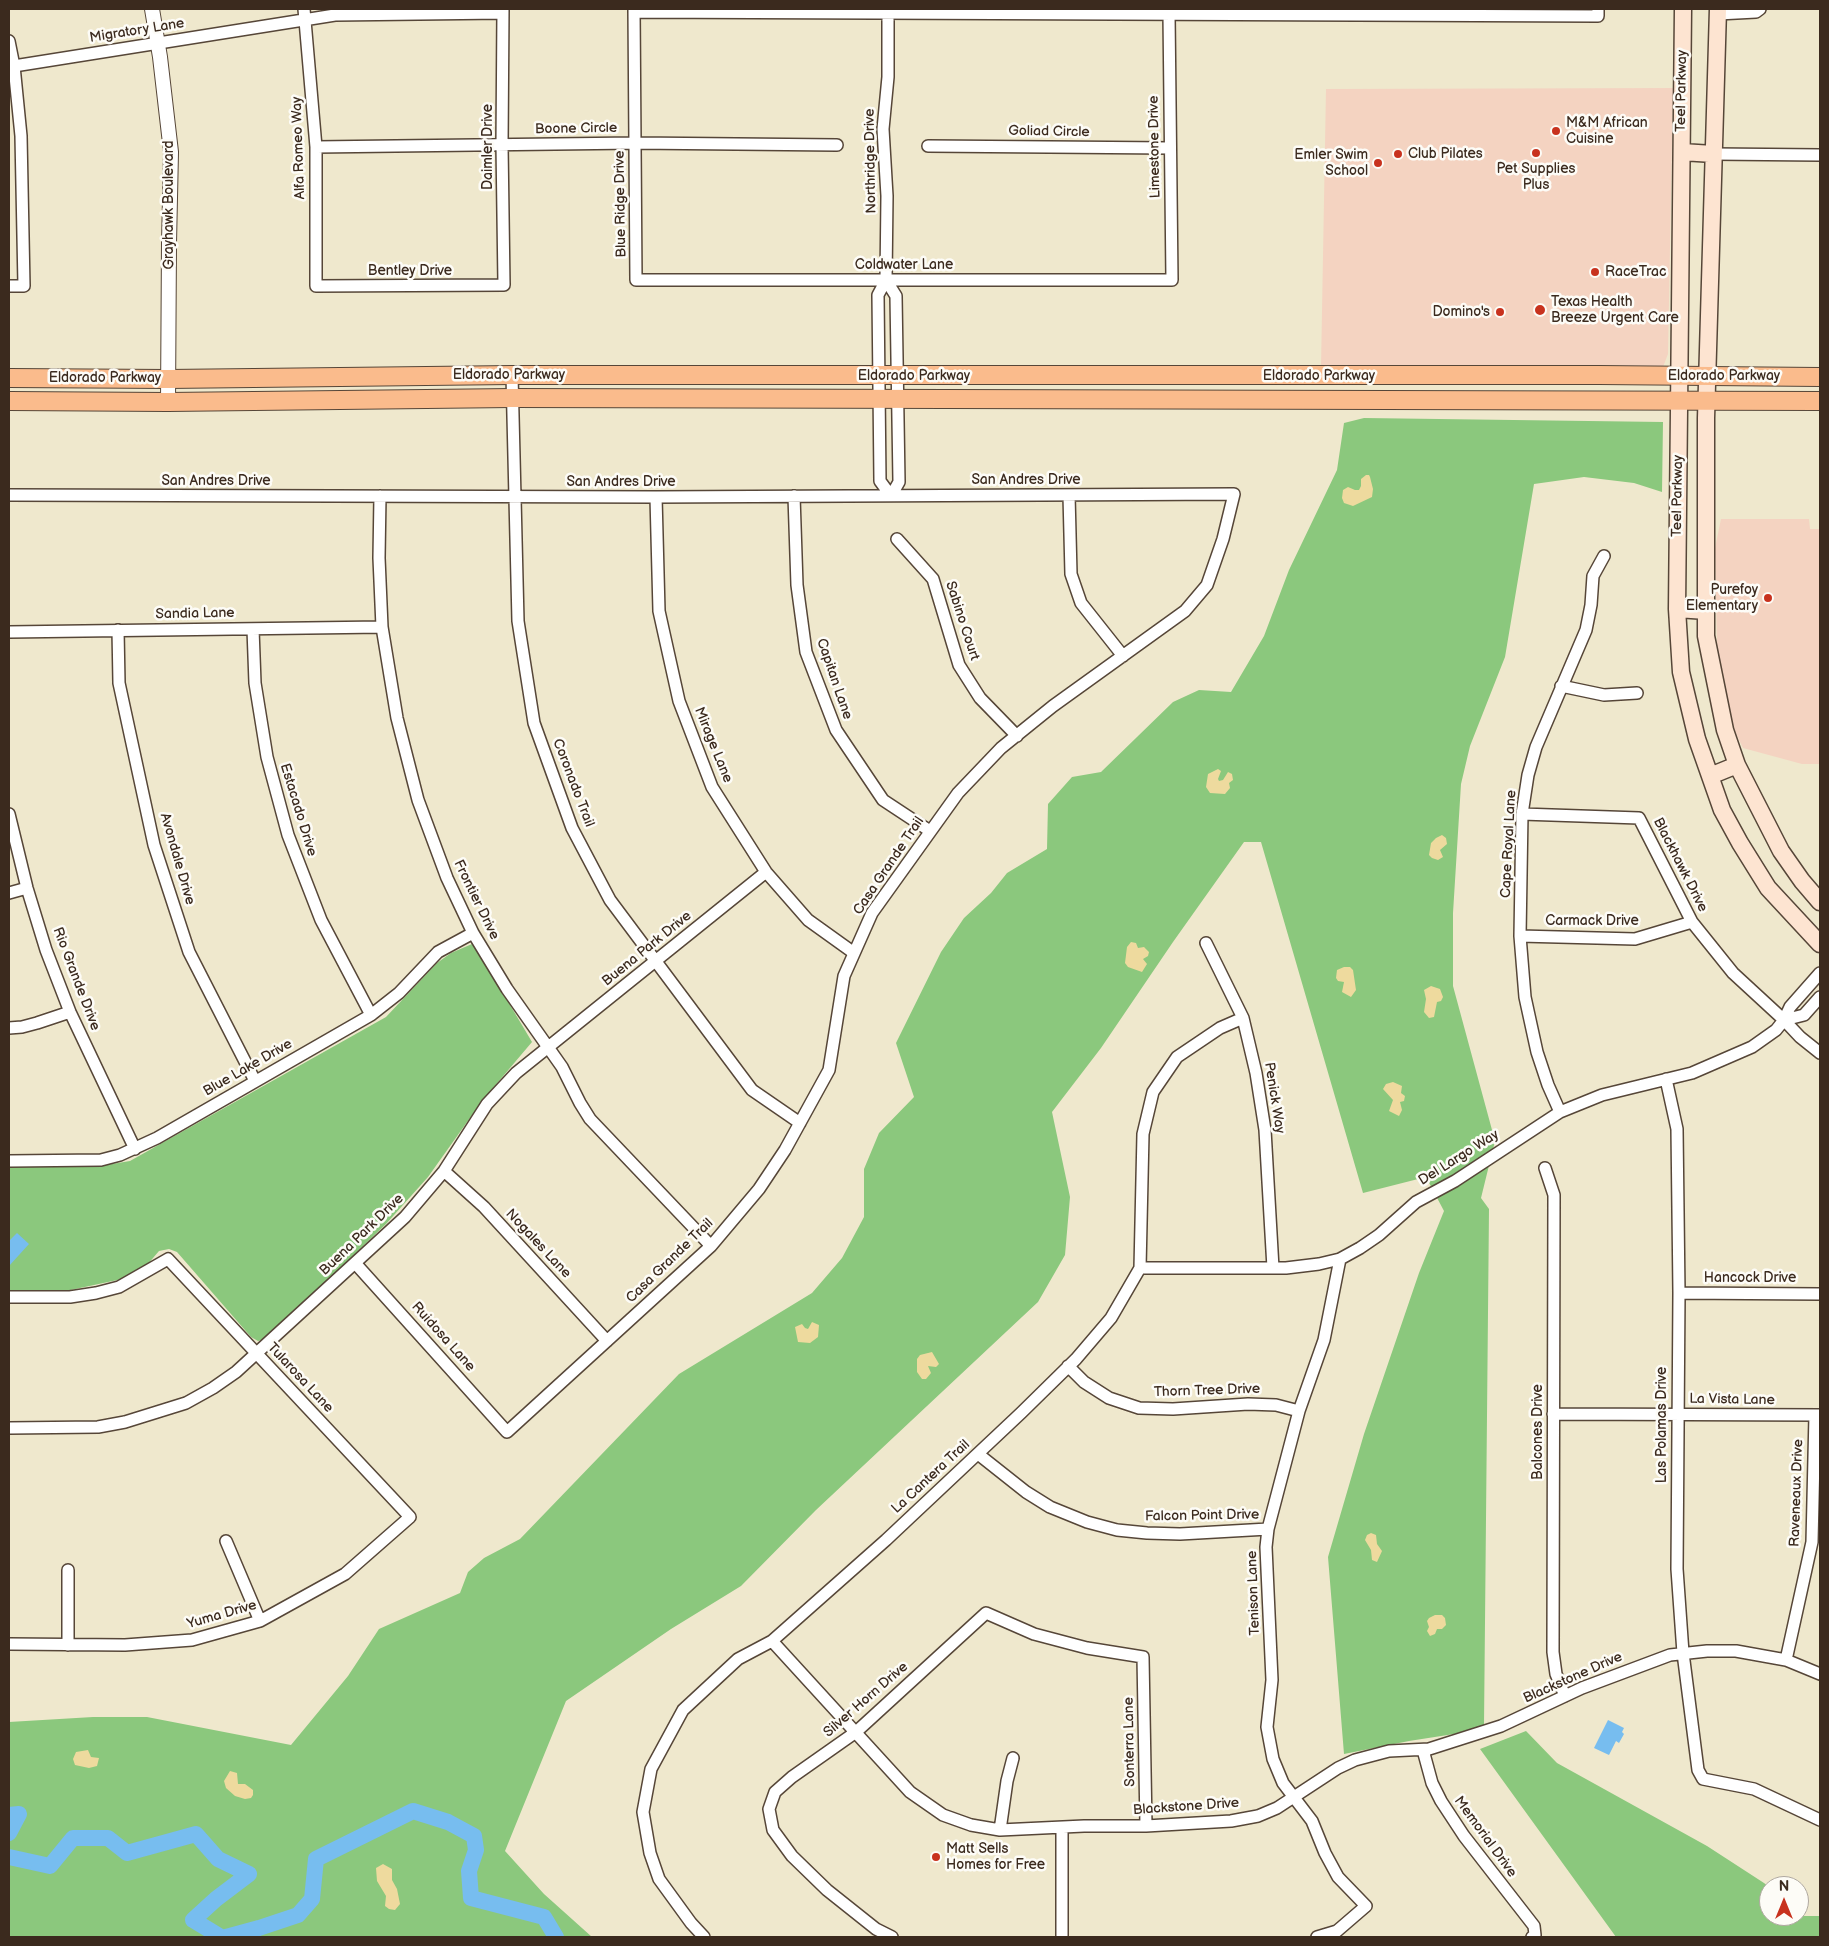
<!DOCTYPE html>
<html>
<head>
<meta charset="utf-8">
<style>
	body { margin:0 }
	#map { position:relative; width:1829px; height:1946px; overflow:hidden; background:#efe8cd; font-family:"Balsamiq Sans",sans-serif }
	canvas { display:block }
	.frame { position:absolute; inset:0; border:10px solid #3b2a1e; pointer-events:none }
	.north { position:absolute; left:1759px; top:1876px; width:50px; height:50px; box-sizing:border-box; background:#fdfcf7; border:1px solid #afa8a0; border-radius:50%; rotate:0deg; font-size:14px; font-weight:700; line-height:20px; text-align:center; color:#3b2a1e }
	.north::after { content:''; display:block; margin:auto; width:18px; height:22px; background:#c8321e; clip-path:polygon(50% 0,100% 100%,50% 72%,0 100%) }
</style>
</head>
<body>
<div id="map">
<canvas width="1829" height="1946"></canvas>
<div class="frame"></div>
<div class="north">N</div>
</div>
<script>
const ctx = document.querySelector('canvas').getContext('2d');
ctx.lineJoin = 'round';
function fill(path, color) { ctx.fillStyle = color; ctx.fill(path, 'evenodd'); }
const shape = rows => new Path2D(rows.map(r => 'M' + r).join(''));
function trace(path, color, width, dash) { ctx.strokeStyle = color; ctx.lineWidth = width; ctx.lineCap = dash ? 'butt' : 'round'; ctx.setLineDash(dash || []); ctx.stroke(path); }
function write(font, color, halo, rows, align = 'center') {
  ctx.font = font + ' "Balsamiq Sans",sans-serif'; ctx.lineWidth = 5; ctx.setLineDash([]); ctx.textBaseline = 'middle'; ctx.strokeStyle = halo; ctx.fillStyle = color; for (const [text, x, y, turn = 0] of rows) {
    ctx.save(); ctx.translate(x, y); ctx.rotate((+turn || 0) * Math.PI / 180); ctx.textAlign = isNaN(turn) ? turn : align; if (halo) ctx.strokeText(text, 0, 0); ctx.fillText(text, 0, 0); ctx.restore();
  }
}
const built = shape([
	[1673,88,1668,354,1663,367,1321,367,1326,89],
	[1721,519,1809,519,1810,529,1820,529,1820,764,1802,764,1743,748,1731,724,1717,647,1715,548]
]);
const green = shape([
	[1364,418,1663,422,1662,492,1634,483,1584,477,1534,484,1505,657,1470,746,1461,784,1453,913,1453,986,1495,1141,1481,1198,1489,1209,1484,1725,1454,1734,1409,1741,1344,1754,1328,1557,1364,1434,1419,1273,1444,1211,1426,1177,1363,1193,1261,842,1244,842,1173,942,1101,1048,1052,1112,1070,1197,1065,1255,1038,1302,816,1510,741,1586,671,1629,566,1701,505,1851,544,1894,592,1937,9,1937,9,1722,93,1717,147,1717,291,1745,348,1676,379,1629,460,1593,468,1572,484,1558,520,1539,679,1374,812,1293,842,1258,864,1217,864,1169,879,1133,914,1097,896,1043,941,952,964,918,991,893,1007,873,1047,849,1048,804,1072,777,1101,772,1173,702,1199,690,1231,692,1264,636,1289,570,1337,470,1344,423],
	[472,944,478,951,532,1042,482,1101,428,1177,386,1224,266,1339,258,1341,251,1337,177,1252,169,1249,159,1251,147,1265,122,1279,66,1291,9,1291,9,1166,100,1166,130,1161,386,1017,437,963,451,953],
	[1526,1731,1557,1763,1707,1846,1764,1883,1769,1887,1769,1916,1799,1916,1799,1912,1804,1916,1820,1916,1820,1937,1616,1937,1480,1749]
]);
const sand = shape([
	[1366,475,1369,475,1370,477,1373,489,1372,497,1353,506,1344,503,1342,498,1343,490,1348,487,1355,490,1359,490,1361,486,1361,479],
	[1218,769,1221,771,1218,779,1219,781,1223,780,1228,772,1232,774,1233,780,1229,783,1230,788,1225,794,1210,793,1206,787,1208,774],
	[1442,835,1446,838,1447,844,1440,850,1443,857,1438,860,1432,858,1429,855,1431,843,1436,838],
	[1131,942,1136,943,1138,948,1144,947,1149,952,1148,956,1143,959,1147,964,1142,972,1128,967,1125,963,1127,947],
	[1344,967,1350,967,1353,970,1356,990,1351,997,1342,992,1344,982,1338,981,1336,978,1337,970],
	[1431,986,1440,989,1443,997,1441,1001,1437,1002,1434,1017,1429,1018,1424,1012,1426,999,1424,990],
	[1393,1082,1402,1086,1401,1093,1405,1096,1404,1101,1400,1102,1402,1110,1399,1116,1389,1111,1393,1100,1383,1089,1386,1084],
	[812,1322,819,1325,818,1337,810,1343,798,1342,795,1327,802,1324,805,1328,808,1329],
	[932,1352,939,1364,936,1367,928,1366,931,1373,926,1379,922,1379,917,1372,917,1359,920,1355],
	[1371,1533,1376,1535,1377,1544,1382,1551,1377,1562,1372,1560,1371,1550,1365,1540,1367,1535],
	[1435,1615,1442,1615,1445,1618,1446,1625,1442,1629,1437,1629,1435,1634,1430,1636,1427,1631,1429,1627,1427,1621,1429,1618],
	[88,1750,91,1757,99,1758,97,1766,89,1768,75,1765,73,1759,76,1752],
	[230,1771,237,1773,238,1784,245,1784,253,1790,253,1795,251,1798,245,1799,235,1796,226,1788,224,1781],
	[383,1864,392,1869,392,1880,397,1889,400,1904,395,1910,389,1909,385,1906,386,1896,377,1881,376,1868]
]);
const water = shape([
	[17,1233,29,1244,9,1266,9,1241],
	[1608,1720,1624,1728,1622,1732,1624,1734,1619,1743,1616,1741,1609,1755,1594,1748]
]);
const river = shape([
	[9,1815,19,1814,9,1833],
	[9,1857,50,1866,73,1838,108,1838,127,1853,196,1834,218,1859,249,1874,216,1899,193,1920,221,1937],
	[226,1937,259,1928,298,1915,312,1899,316,1859,413,1811,448,1822,474,1836,476,1850,469,1871,471,1898,544,1917,556,1937]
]);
const minor = shape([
	[304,9,316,147,316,286,504,285,502,145,503,9],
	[634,9,636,280,1172,280,1169,14],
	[634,12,1598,16,1598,9],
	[1718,14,1756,12,1760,9],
	[9,41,14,66,21,136,24,286,9,286],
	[14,66,335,15,503,13],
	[928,146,1170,148],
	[316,147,635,143,837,145],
	[1713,154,1820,155],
	[886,280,896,296,899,482,891,496,880,481,878,295,886,280,887,196,883,129,888,77,888,13],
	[512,375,518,621,534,723,572,828,610,900,752,1090,800,1123],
	[9,495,656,497,1234,494,1223,539,1207,585,1185,611,1053,706,1001,748,958,793,872,913,844,976,829,1070,785,1150,759,1189,711,1246,507,1432,355,1263],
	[1069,495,1071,574,1081,603,1123,656],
	[380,496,379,558,382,627,397,718,418,800,447,878,473,933,507,989,562,1067,580,1103,590,1119,711,1246],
	[794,496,797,585,806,652,836,730,883,800,930,831],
	[656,497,659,611,679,701,712,787,766,872,808,920,854,953],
	[897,539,933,579,959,665,980,698,1017,736],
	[253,629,255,683,267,757,288,835,321,920,371,1015],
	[118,630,119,683,154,845,189,952,255,1081],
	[9,632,382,627],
	[1561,686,1604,695,1637,693],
	[9,814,27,888,46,950,70,1012,135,1149],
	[1522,814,1639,818,1692,922,1733,973,1784,1020,1800,1037,1820,1053],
	[9,893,27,888],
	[1520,936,1635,939,1692,922],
	[1206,943,1243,1018,1256,1073,1265,1130,1273,1268],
	[1784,1020,1804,1015,1820,997],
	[9,1028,22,1027,37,1023,70,1012],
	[1666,1079,1677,1129,1679,1293,1677,1569,1683,1653,1698,1770,1703,1779,1754,1789,1820,1820],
	[1560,1112,1548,1085,1537,1052,1525,997,1520,936,1522,814,1528,775,1536,747,1586,630,1591,605,1593,576,1604,556],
	[9,1161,101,1160,120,1155,157,1138,371,1015,399,993,438,952,473,933],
	[1545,1168,1554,1195,1553,1652,1556,1674,1565,1696],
	[444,1171,484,1207,607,1341],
	[1140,1268,1286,1268,1319,1264,1340,1259,1360,1248,1379,1235,1416,1202,1455,1181,1560,1112,1602,1095,1692,1073,1752,1047,1776,1030,1784,1020,1790,1007,1820,973],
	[1679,1293,1820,1294],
	[9,1297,70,1297,96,1293,119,1287,168,1259,410,1517,345,1574,260,1621,192,1640,125,1645,9,1644],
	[1068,1366,1084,1382,1109,1398,1139,1408,1173,1409,1248,1404,1276,1405,1299,1411],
	[1553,1414,1820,1415],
	[9,1428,98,1427,125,1422,186,1403,213,1388,236,1372,405,1217,444,1171,487,1104,516,1073,766,872],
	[978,1454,1026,1492,1050,1507,1087,1522,1117,1530,1147,1533,1180,1534,1268,1529],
	[226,1541,260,1621],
	[68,1570,68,1645],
	[772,1641,910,1792,943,1815,971,1825,1000,1830,1084,1826,1146,1826,1231,1821,1258,1816,1277,1808,1338,1768,1355,1760,1389,1751,1429,1749,1501,1726,1582,1688,1670,1655,1707,1651,1736,1651,1786,1660,1820,1674],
	[1786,1660,1812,1542,1815,1415],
	[1423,1750,1432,1783,1441,1801,1464,1836,1534,1926,1535,1935,1532,1937],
	[1000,1830,1007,1781,1013,1758],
	[704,1937,691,1923,659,1879,650,1853,643,1812,651,1769,683,1710,738,1659,772,1641,886,1540,1021,1413,1076,1359,1111,1318,1140,1268,1143,1134,1153,1092,1177,1057,1220,1028,1243,1018],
	[892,1937,876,1929,827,1890,792,1856,773,1830,769,1809,775,1792,792,1777,856,1732,986,1613,1034,1634,1087,1648,1143,1657,1146,1826],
	[1062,1937,1062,1828],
	[1317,1937,1337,1931,1366,1906,1338,1877,1325,1853,1312,1821,1283,1783,1273,1759,1267,1727,1272,1680,1266,1547,1268,1529,1299,1411,1324,1340,1340,1259]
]);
const tertiary = shape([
	[152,9,160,57,171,152,169,243,168,402]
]);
const secondary = shape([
	[1683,9,1677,609,1681,672,1697,739,1722,810,1740,843,1768,888,1820,944],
	[1718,9,1706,418,1706,636,1725,730,1737,765,1781,851,1802,881,1820,902],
	[1682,152,1713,154],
	[1677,609,1706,611],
	[1710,776,1737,765]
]);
const primary = shape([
	[9,378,168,379,512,375,1599,375,1820,377],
	[9,401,168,402,512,398,1820,401]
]);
const markers = [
	[1556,131,5,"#c8321e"],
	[1536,153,5,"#c8321e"],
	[1398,154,5,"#c8321e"],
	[1378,163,5,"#c8321e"],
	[1595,272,5,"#c8321e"],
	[1540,310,6,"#c8321e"],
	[1500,312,5,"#c8321e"],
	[1768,598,5,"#c8321e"],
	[936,1857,5,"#c8321e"]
];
const streetNames = [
	["Migratory Lane",137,31,-9],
	["Teel Parkway",1682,91,-89],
	["Boone Circle",576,129,-1],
	["Goliad Circle",1049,132,1],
	["Daimler Drive",488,147,-90],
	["Limestone Drive",1155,147,-91],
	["Alfa Romeo Way",299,148,-92],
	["Northridge Drive",871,161,-91],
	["Blue Ridge Drive",621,204,-91],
	["Grayhawk Boulevard",169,205,-90],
	["Coldwater Lane",904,265],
	["Bentley Drive",410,271],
	["Eldorado Parkway",509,375],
	["Eldorado Parkway",914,376],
	["Eldorado Parkway",1319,376],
	["Eldorado Parkway",1724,376],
	["Eldorado Parkway",105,378],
	["San Andres Drive",1026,480],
	["San Andres Drive",216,481],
	["San Andres Drive",621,482],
	["Teel Parkway",1678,496,-89],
	["Sandia Lane",195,614,-1],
	["Sabino Court",962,621,72],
	["Capitan Lane",834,679,71],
	["Mirage Lane",713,745,68],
	["Coronado Trail",573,783,69],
	["Estacado Drive",298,810,73],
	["Cape Royal Lane",1509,844,-87],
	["Avondale Drive",177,859,74],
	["Blackhawk Drive",1680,865,63],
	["Casa Grande Trail",889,866,-56],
	["Frontier Drive",476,900,64],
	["Carmack Drive",1592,921],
	["Buena Park Drive",647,949,-39],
	["Rio Grande Drive",76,979,69],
	["Blue Lake Drive",248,1068,-30],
	["Penick Way",1274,1098,81],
	["Del Largo Way",1459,1158,-32],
	["Buena Park Drive",362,1235,-44],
	["Nogales Lane",538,1244,47],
	["Casa Grande Trail",670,1261,-44],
	["Hancock Drive",1750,1278],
	["Ruidosa Lane",443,1337,48],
	["Tularosa Lane",300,1378,47],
	["Thorn Tree Drive",1207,1391,-2],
	["La Vista Lane",1732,1400,1],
	["Las Polamas Drive",1662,1425,-90],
	["Balcones Drive",1538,1432,-90],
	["La Cantera Trail",931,1477,-43],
	["Raveneaux Drive",1797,1493,-88],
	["Falcon Point Drive",1202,1516,-1],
	["Tenison Lane",1254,1593,-92],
	["Yuma Drive",222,1615,-16],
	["Blackstone Drive",1573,1678,-24],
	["Silver Horn Drive",866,1700,-41],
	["Sonterra Lane",1130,1742,-91],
	["Blackstone Drive",1186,1807,-4],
	["Memorial Drive",1485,1837,54]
];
const poiNames = [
	["M&M African",1566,123],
	["Cuisine",1566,139],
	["Club Pilates",1408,154],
	["Emler Swim",1368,155,"right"],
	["School",1368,171,"right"],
	["Pet Supplies",1536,169,"center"],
	["Plus",1536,185,"center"],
	["RaceTrac",1605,272],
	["Texas Health",1551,302],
	["Breeze Urgent Care",1551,318],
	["Domino's",1490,312,"right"],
	["Purefoy",1758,590,"right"],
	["Elementary",1758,606,"right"],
	["Matt Sells",946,1849],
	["Homes for Free",946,1865]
];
fill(built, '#f4d3c1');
fill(green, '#8bc87d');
fill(sand, '#eeda9e');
fill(water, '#77bdef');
trace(river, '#77bdef', 16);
trace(minor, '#564638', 14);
trace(tertiary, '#564638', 16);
trace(secondary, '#564638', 19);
trace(primary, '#564638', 20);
trace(minor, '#fff', 11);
trace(tertiary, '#fff', 14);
trace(secondary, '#fde4d1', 16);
trace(primary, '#fabb8c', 18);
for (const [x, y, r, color] of markers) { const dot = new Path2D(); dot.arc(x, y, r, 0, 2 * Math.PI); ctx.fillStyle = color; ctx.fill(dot); trace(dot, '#fdfcf7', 2); }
write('14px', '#3b2a1e', '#fdfcf7', streetNames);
write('14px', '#3b2a1e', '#fdfcf7', poiNames, 'left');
</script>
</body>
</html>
